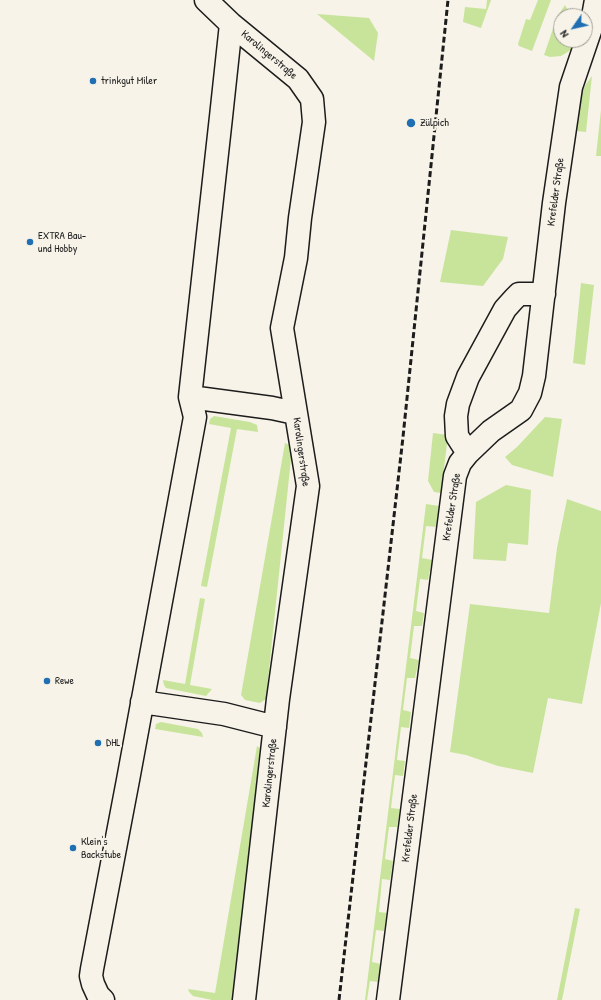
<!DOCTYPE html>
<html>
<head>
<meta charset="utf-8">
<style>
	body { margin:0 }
	#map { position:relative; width:601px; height:1000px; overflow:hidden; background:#f7f3e8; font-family:"Patrick Hand",sans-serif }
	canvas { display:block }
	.north { position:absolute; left:553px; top:8px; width:40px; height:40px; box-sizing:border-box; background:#f7f3e8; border:1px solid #9f9d96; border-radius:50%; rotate:236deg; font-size:11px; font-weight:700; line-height:16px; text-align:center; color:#1c1c1c }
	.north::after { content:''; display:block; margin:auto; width:14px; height:18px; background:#1f6fb2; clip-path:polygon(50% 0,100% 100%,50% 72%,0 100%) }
</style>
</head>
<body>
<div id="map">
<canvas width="601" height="1000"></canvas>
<div class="north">N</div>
</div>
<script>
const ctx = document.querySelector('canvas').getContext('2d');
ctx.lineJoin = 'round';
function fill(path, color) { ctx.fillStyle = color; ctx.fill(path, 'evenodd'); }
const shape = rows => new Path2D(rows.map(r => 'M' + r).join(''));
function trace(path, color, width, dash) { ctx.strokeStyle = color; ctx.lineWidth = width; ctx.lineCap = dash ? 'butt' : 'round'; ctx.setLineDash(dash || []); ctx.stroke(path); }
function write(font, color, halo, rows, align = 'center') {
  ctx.font = font + ' "Patrick Hand",sans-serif'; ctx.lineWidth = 4; ctx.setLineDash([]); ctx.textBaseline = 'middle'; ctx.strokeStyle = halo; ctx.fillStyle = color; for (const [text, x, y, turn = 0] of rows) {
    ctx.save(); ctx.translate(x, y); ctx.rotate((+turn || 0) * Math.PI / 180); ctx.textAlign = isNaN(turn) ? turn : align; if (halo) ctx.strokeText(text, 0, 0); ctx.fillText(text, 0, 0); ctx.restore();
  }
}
const green = shape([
	[487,0,491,0,481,28,463,22,465,7,486,9],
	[538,0,551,0,532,51,519,46,518,44,526,19,530,20],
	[565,5,571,16,561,16,561,40,574,40,574,43,572,49,566,53,561,56,550,57,544,55,557,17],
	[317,14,369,18,378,33,374,61],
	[592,76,586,132,576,131,579,103,582,92,586,84],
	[601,110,601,156,596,156],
	[451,230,508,237,503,259,483,286,440,282],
	[581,283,594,285,585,365,573,363],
	[214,416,250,422,257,425,258,432,237,429,207,587,201,586,231,428,209,424,210,419],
	[545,417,562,419,553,477,512,465,505,457,517,447],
	[433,433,448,435,441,493,434,492,428,481],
	[285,443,289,445,292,449,266,699,260,703,245,700,241,695],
	[506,485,531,490,528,545,508,543,506,561,473,559,476,502],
	[567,499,601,511,601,603,582,704,548,698,533,773,498,766,466,755,450,752,470,604,549,613,557,548],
	[426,504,439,506,436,527,426,526,422,558,432,560,428,580,420,579,416,611,424,613,422,626,414,626,410,658,419,660,415,678,407,678,403,710,411,712,409,728,401,727,397,760,405,761,403,776,395,775,391,808,400,809,397,827,389,827,385,859,393,861,390,880,382,879,379,912,387,913,384,931,376,930,372,962,381,964,378,982,370,981,367,1000,365,1000],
	[200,598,205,599,190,685,212,689,206,696,166,688,164,685,163,680,185,684],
	[161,722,198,729,202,733,203,737,155,729,156,724],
	[257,746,260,748,234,1000,212,1000,193,996,189,992,188,989,215,993],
	[575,908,580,909,562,1000,557,1000]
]);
const minor = shape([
	[206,0,231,24,298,79,312,99,314,122,300,218,296,258,282,328,308,486,278,699,244,1000],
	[190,397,272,408,295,413],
	[468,453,457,436,456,416,458,404,468,377,505,309,514,299,519,294,544,294],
	[142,702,224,714,275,727],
	[103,1000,98,995,93,984,91,976,92,969,128,780,195,417,190,397,221,117,231,24],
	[388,1000,455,476,460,463,468,453,491,431,521,410,530,393,534,376,554,203,571,87,591,28,596,0]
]);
const rail = shape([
	[339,1000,403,437,448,0]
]);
const markers = [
	[93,81,4,"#1f6fb2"],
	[411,123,5,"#1f6fb2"],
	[30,242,4,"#1f6fb2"],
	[47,681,4,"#1f6fb2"],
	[98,743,4,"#1f6fb2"],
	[73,848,4,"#1f6fb2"]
];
const streetNames = [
	["Karolingerstraße",269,55,40],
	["Krefelder Straße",556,192,-82],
	["Karolingerstraße",301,452,82],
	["Krefelder Straße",452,507,-81],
	["Karolingerstraße",270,773,-84],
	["Krefelder Straße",410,828,-83]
];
const poiNames = [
	["trinkgut Miler",101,81],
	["Zülpich",420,123],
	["EXTRA Bau-",38,236],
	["und Hobby",38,249],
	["Rewe",55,681],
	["DHL",106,743],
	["Klein's",81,842],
	["Backstube",81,855]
];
fill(green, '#c8e49b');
trace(minor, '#1c1c1c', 25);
trace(minor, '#f7f3e8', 22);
trace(rail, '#1c1c1c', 3, [6, 3]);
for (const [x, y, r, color] of markers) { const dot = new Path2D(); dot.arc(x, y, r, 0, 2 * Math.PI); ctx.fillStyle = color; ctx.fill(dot); trace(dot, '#f7f3e8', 1.5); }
write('11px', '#1c1c1c', '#f7f3e8', streetNames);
write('11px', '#1c1c1c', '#f7f3e8', poiNames, 'left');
</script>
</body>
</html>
